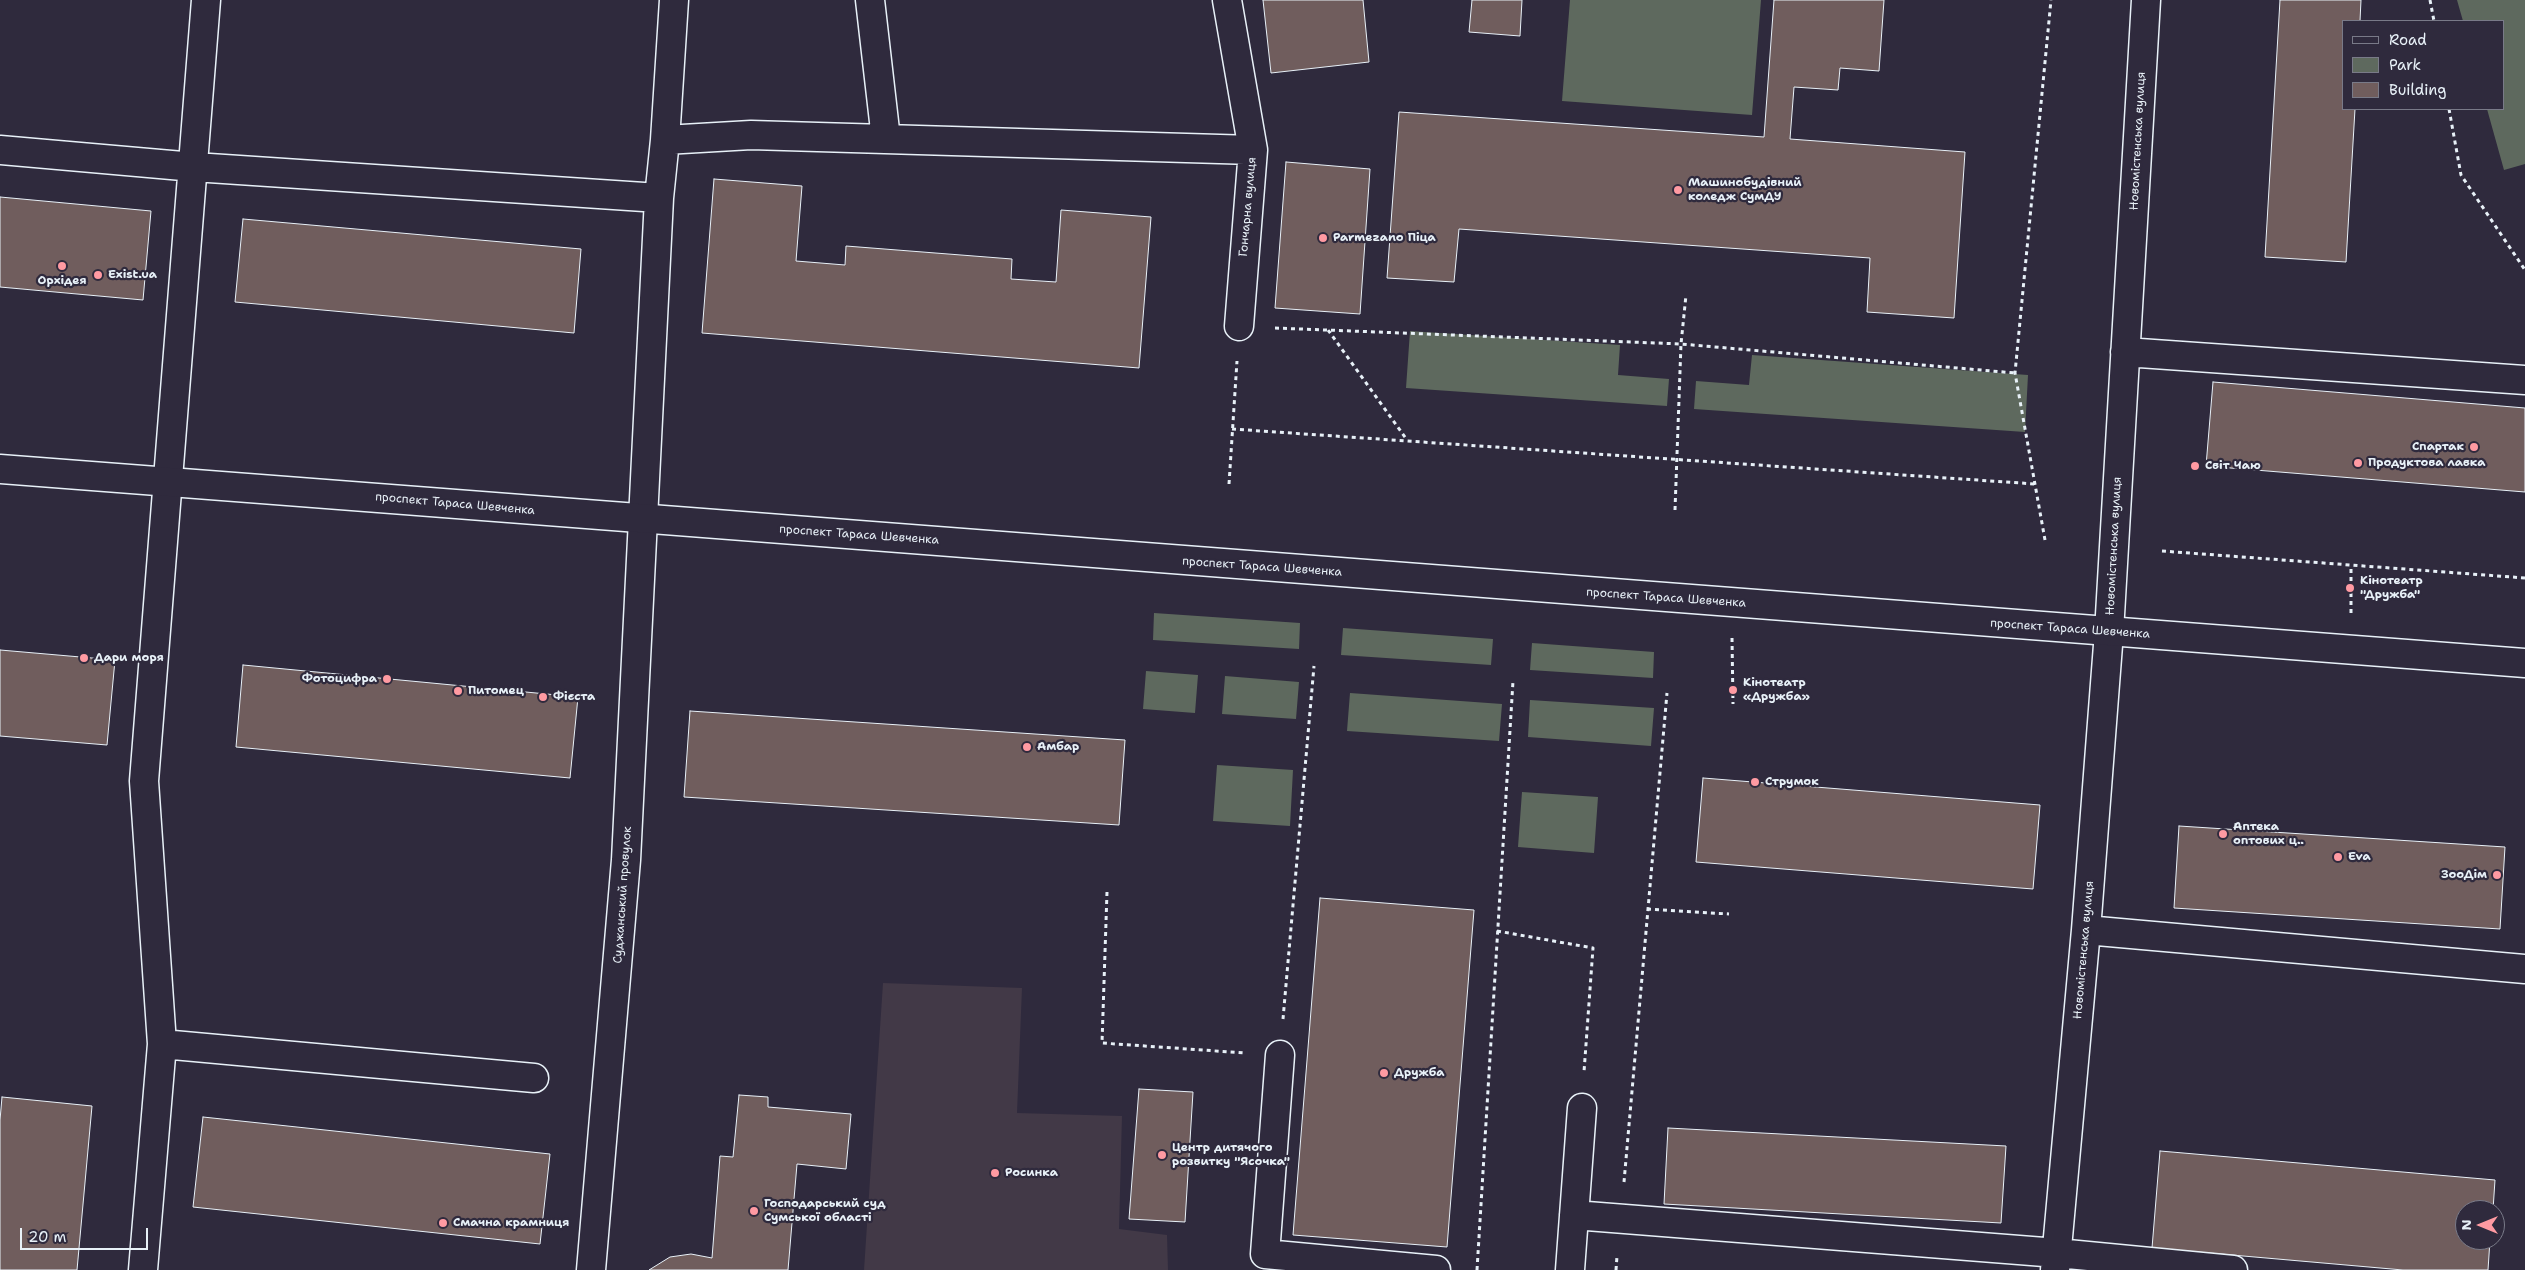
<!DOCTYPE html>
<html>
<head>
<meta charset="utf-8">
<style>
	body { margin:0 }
	#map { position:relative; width:2525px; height:1270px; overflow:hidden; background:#2f2a3d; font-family:"Shantell Sans",sans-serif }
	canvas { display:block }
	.legend { position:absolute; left:2342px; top:20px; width:162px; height:90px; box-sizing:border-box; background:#2f2a3d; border:1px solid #797a88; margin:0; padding:6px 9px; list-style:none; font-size:15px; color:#e8f1f8 }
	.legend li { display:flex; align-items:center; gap:10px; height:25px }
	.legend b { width:25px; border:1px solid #797a88 }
	.north { position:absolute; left:2455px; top:1200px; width:50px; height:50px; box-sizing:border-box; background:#2f2a3d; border:1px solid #797a88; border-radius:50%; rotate:270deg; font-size:14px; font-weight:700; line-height:20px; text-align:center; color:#e8f1f8 }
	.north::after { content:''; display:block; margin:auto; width:18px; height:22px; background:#ff9aa2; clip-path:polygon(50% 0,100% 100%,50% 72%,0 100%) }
	.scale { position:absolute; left:20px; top:1228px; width:128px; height:22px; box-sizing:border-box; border:2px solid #e8f1f8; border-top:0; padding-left:6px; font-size:15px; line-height:18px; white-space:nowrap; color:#e8f1f8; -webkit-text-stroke:4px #2f2a3d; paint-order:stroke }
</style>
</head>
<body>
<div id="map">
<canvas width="2525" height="1270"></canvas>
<ul class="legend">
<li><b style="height:6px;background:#2f2a3d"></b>Road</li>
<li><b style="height:14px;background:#5e695e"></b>Park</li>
<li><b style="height:14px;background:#705d5d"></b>Building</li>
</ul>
<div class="north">N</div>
<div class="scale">20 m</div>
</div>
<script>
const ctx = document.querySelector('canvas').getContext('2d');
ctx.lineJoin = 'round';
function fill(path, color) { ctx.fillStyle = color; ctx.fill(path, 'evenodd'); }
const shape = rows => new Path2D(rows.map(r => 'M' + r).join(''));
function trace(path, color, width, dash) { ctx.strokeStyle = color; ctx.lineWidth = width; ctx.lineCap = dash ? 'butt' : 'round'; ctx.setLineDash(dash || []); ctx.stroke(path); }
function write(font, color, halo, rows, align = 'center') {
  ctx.font = font + ' "Shantell Sans",sans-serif'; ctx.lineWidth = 4.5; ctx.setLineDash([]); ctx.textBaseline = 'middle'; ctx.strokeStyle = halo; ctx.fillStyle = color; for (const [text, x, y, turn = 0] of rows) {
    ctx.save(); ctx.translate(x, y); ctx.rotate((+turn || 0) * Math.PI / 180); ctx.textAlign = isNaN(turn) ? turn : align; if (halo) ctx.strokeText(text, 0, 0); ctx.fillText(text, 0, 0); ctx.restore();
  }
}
const built = shape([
	[883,983,1022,988,1017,1113,1122,1116,1119,1229,1167,1235,1168,1270,864,1270]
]);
const green = shape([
	[1570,0,1761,0,1752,115,1562,101],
	[2457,0,2525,0,2525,164,2504,170,2487,109,2504,109,2504,21,2463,21],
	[1410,331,1620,345,1618,375,1669,379,1667,406,1406,388],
	[1752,355,2028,375,2025,432,1694,409,1696,381,1749,385],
	[1154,613,1300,623,1299,649,1153,640],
	[1343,628,1493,639,1491,665,1341,655],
	[1532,643,1654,652,1653,678,1530,670],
	[1146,671,1198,675,1195,713,1143,709],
	[1225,676,1299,682,1296,719,1222,714],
	[1350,693,1502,704,1499,741,1347,731],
	[1530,700,1654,708,1651,746,1528,737],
	[1217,765,1293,770,1290,826,1213,821],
	[1522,792,1598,797,1594,853,1518,847]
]);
const building = shape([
	[1263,0,1363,0,1369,62,1271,73,1263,0],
	[1472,0,1522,0,1520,36,1469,32,1472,0],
	[1774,0,1884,0,1879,71,1840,68,1838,90,1794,87,1790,139,1965,152,1954,318,1867,312,1870,258,1459,229,1454,282,1387,278,1399,112,1764,137,1774,0],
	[2280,0,2361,0,2360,21,2344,21,2344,109,2355,109,2346,262,2265,257,2280,0],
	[1286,162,1370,169,1360,314,1275,308,1286,162],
	[714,179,802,186,796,261,845,265,846,246,1012,259,1011,279,1056,282,1061,210,1151,217,1139,368,702,333,714,179],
	[0,197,151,211,143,300,0,287,0,197],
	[243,219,581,249,574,333,235,302,243,219],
	[2213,382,2525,408,2525,492,2206,466,2213,382],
	[0,650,115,660,107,745,0,736,0,650],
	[243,665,578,697,570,778,236,747,243,665],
	[690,711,1125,740,1119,825,684,797,690,711],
	[1703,778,2040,805,2033,889,1696,862,1703,778],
	[2179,826,2505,847,2500,929,2174,908,2179,826],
	[1320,898,1474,910,1447,1247,1293,1235,1320,898],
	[1139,1089,1193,1092,1185,1222,1129,1219,1139,1089],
	[739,1095,768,1097,768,1107,851,1114,846,1169,797,1164,788,1270,649,1270,670,1257,691,1254,712,1258,720,1156,733,1157,739,1095],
	[2,1097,92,1106,77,1270,0,1270,0,1120,2,1097],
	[203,1117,550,1154,540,1244,193,1207,203,1117],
	[1668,1128,2006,1146,2001,1223,1664,1204,1668,1128],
	[2160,1151,2495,1180,2493,1210,2465,1210,2465,1240,2490,1240,2488,1270,2403,1270,2152,1248,2160,1151]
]);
const path = shape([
	[2430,0,2434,21],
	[2449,109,2461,175,2525,270],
	[1275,328,1681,344,2015,373],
	[1328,330,1407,440],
	[1232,429,2035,484],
	[1229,484,1237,361],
	[1675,510,1681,344,1686,295],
	[2045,540,2015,373,2051,0],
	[2162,551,2525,578],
	[2351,613,2351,566],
	[1732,638,1733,704],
	[1107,892,1102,1043,1245,1053],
	[1647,909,1729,914],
	[1497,931,1593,948,1584,1072],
	[1283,1019,1314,666],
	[1624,1182,1667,693],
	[1477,1270,1513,681],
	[1616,1270,1617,1256]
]);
const minor = shape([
	[870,0,886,139],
	[1227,0,1253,150,1239,326],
	[665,140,674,0],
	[0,150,194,167,659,198],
	[2125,352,2525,380],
	[2086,930,2525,969],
	[162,1044,534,1078],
	[1280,1055,1265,1254,1436,1270],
	[1574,1215,2057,1253,2233,1270],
	[143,1270,162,1044,144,781,206,0],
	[591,1270,626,860,659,198,665,140,751,135,1253,150],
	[1570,1270,1582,1108],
	[2055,1270,2086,930,2109,632,2146,0]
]);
const major = shape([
	[0,469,2525,663]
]);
const markers = [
	[1678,190,5,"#ff9aa2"],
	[1323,238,5,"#ff9aa2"],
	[62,266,5,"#ff9aa2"],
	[98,275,5,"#ff9aa2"],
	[2474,447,5,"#ff9aa2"],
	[2358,463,5,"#ff9aa2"],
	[2195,466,5,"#ff9aa2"],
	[2350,588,5,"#ff9aa2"],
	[84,658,5,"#ff9aa2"],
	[387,679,5,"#ff9aa2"],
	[1733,690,5,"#ff9aa2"],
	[458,691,5,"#ff9aa2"],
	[543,697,5,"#ff9aa2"],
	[1027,747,5,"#ff9aa2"],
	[1755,782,5,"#ff9aa2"],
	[2223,834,5,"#ff9aa2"],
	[2338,857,5,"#ff9aa2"],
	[2497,875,5,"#ff9aa2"],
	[1384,1073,5,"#ff9aa2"],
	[1162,1155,5,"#ff9aa2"],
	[995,1173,5,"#ff9aa2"],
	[754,1211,5,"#ff9aa2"],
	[443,1223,5,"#ff9aa2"]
];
const streetNames = [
	["Новомістенська вулиця",2138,141,-87],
	["Гончарна вулиця",1248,207,-85],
	["проспект Тараса Шевченка",455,504,5],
	["проспект Тараса Шевченка",859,535,4],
	["Новомістенська вулиця",2114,546,-87],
	["проспект Тараса Шевченка",1262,567,4],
	["проспект Тараса Шевченка",1666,598,4],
	["проспект Тараса Шевченка",2070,629,4],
	["Суджанський провулок",623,895,-86],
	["Новомістенська вулиця",2084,950,-85]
];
const poiNames = [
	["Машинобудівний",1688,183],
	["коледж СумДУ",1688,197],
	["Parmezano Піца",1333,238],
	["Exist.ua",108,275],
	["Орхідея",62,281,"center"],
	["Спартак",2464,447,"right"],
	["Продуктова лавка",2368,463],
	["Світ Чаю",2205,466],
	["Кінотеатр",2360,581],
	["\"Дружба\"",2360,595],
	["Дари моря",94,658],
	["Фотоцифра",377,679,"right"],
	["Кінотеатр",1743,683],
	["«Дружба»",1743,697],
	["Питомец",468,691],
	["Фієста",553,697],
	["Амбар",1037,747],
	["Струмок",1765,782],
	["Аптека",2233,827],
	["оптових ц..",2233,841],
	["Eva",2348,857],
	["ЗооДім",2487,875,"right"],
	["Дружба",1394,1073],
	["Центр дитячого",1172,1148],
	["розвитку \"Ясочка\"",1172,1162],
	["Росинка",1005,1173],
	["Господарський суд",764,1204],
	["Сумської області",764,1218],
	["Смачна крамниця",453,1223]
];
fill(built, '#423947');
fill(green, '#5e695e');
fill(building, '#705d5d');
trace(building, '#e8f1f8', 1);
trace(minor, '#e8f1f8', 31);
trace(major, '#e8f1f8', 31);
trace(path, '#e8f1f8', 3, [4, 4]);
trace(minor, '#2f2a3d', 28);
trace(major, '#2f2a3d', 28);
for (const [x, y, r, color] of markers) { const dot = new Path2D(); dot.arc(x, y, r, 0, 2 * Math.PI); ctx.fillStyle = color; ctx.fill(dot); trace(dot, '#2f2a3d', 2); }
write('12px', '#e8f1f8', '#2f2a3d', streetNames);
write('bold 12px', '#e8f1f8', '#2f2a3d', poiNames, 'left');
</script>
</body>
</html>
